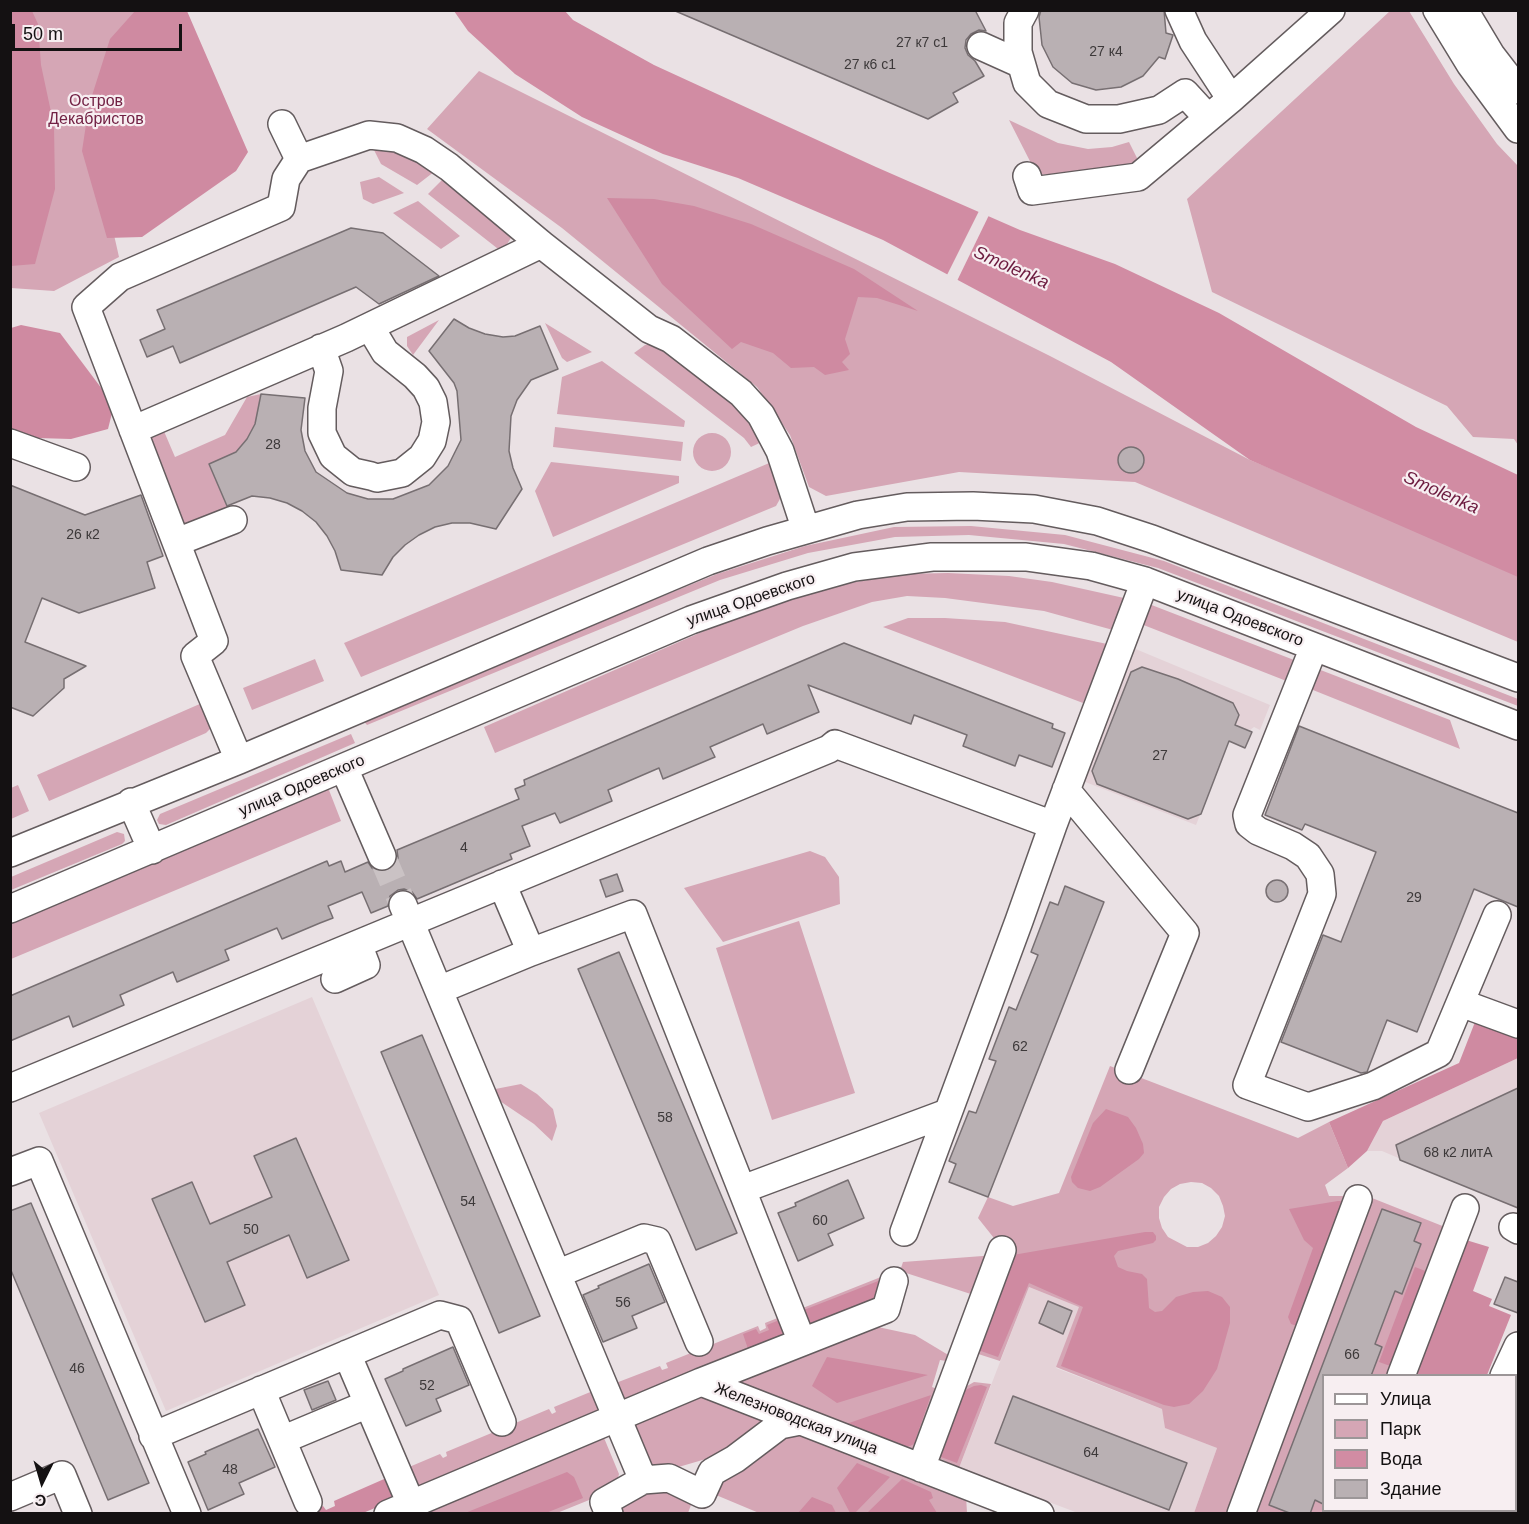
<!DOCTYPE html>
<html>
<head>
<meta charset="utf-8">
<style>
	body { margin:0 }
	#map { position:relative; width:1529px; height:1524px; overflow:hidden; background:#eae1e4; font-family:Arial,sans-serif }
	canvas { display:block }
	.frame { position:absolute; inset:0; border:12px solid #141112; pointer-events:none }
	.legend { position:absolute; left:1322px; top:1374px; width:195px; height:138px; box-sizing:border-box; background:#f7eef1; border:2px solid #9c9698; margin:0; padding:8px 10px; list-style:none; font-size:18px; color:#141112 }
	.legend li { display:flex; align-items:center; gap:12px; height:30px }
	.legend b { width:30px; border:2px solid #9c9698 }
	.north { position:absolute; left:12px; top:1452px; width:60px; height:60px; -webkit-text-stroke:4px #f7eef1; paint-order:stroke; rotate:185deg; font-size:16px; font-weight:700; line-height:24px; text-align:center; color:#141112 }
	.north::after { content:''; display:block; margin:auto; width:21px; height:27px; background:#141112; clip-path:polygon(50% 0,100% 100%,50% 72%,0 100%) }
	.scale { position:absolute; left:12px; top:24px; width:170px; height:27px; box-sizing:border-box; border:3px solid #141112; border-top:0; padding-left:8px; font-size:18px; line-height:21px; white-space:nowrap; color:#141112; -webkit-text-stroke:4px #f7eef1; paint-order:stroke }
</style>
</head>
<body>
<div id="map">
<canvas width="1529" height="1524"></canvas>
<div class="frame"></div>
<ul class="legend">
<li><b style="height:8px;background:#fff"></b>Улица</li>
<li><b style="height:16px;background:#d5a6b5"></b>Парк</li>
<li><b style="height:16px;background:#d18ca3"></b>Вода</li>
<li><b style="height:16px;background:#b9b0b3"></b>Здание</li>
</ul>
<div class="north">С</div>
<div class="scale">50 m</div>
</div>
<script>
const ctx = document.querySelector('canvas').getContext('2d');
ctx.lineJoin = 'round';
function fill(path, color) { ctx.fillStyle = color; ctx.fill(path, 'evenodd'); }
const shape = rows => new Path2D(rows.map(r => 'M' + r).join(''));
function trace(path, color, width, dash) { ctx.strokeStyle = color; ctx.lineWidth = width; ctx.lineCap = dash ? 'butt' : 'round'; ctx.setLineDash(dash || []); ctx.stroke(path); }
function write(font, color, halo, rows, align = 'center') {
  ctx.font = font + ' Arial,sans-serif'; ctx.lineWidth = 4.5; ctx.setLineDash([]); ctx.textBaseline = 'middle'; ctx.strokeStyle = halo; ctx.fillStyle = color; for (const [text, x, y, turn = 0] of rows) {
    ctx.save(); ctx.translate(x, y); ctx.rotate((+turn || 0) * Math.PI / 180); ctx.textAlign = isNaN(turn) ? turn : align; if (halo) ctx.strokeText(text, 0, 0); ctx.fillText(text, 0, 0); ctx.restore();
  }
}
const built = shape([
	[1126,645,1270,705,1260,730,1254,727,1250,730,1235,726,1196,825,1075,778],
	[312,997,439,1295,166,1411,39,1113],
	[1518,1058,1518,1209,1382,1151,1367,1151,1383,1121],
	[1029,1287,1080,1307,1056,1368,1162,1409,1166,1428,1217,1448,1194,1513,1078,1513,959,1468]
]);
const green = shape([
	[10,11,163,11,112,226,119,257,54,291,11,288],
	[1390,11,1409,11,1454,84,1497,144,1518,166,1518,445,1514,439,1473,437,1447,406,1212,292,1187,199],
	[479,71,1050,356,1250,460,1518,571,1518,642,1135,482,959,472,826,496,809,487,790,435,757,387,562,228,427,129],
	[1009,120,1058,143,1088,149,1112,147,1129,142,1138,160,1120,169,1037,175],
	[370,142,439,168,417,185,381,164],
	[448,174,516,230,502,252,428,194],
	[379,177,404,193,373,204,363,199,360,182],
	[418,201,460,236,441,249,393,213],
	[439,320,413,355,407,346,407,337],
	[545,323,592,352,567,362,562,358],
	[653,344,663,345,735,396,766,440,751,447,744,438,634,353,645,345],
	[602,361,685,421,684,427,557,414,562,377],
	[261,394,255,424,247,439,236,452,209,464,231,514,203,525,182,525,147,438,163,429,175,457,225,435,247,397],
	[555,427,683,442,681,461,553,447],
	'693 452a19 19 0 1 1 38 0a19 19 0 1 1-38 0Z',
	[774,461,785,490,776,506,361,677,344,643],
	[551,462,679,476,679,483,553,537,535,491],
	[971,526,1065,535,1164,561,1518,699,1518,706,1158,568,1064,544,969,535,895,537,808,553,720,580,367,725,362,719,717,574,805,546,894,527],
	[948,573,1009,576,1052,582,1124,598,1113,630,1044,611,945,598,907,596,872,602,803,626,495,753,484,727,750,611,795,596,838,585,903,574],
	[1149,604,1294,660,1289,682,1141,624],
	[908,618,945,618,1005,622,1107,644,1083,703,883,627],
	[315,659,324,681,252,710,243,688],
	[1318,669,1450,720,1460,749,1308,688],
	[202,703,210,724,210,729,206,733,49,801,37,775],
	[351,734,355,743,166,825,159,824,157,820,160,814],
	[18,785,29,811,11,819,11,788],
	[327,785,341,821,11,959,11,918],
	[117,832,124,834,125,841,122,844,11,890,11,877],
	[810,851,825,857,839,877,840,904,723,942,684,888],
	[799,921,855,1093,772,1120,716,948],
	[1110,1066,1298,1138,1329,1122,1348,1168,1325,1185,1329,1196,1347,1196,1235,1513,1194,1513,1217,1448,1165,1428,1162,1409,1056,1367,1079,1307,1029,1287,1000,1361,969,1351,1005,1252,978,1218,988,1197,1013,1206,1059,1193],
	[1191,1182,1202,1183,1211,1188,1219,1196,1223,1206,1225,1216,1222,1227,1216,1236,1208,1243,1198,1247,1187,1247,1168,1237,1162,1228,1159,1218,1159,1207,1164,1197,1171,1189,1180,1184],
	[521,1084,537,1094,553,1109,557,1126,552,1141,534,1124,485,1091],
	[1367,1198,1372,1198,1450,1229,1393,1375,1324,1376,1324,1510,1341,1511,1340,1513,1249,1514],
	[996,1255,980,1297,900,1271,903,1262],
	[891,1273,882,1303,618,1408,608,1386,660,1366,662,1370,668,1368,666,1363,758,1326,760,1331,766,1328,765,1323],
	[864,1324,915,1335,950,1356,946,1361,940,1360,932,1387,937,1389,916,1447,909,1452,732,1380],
	[974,1382,991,1384,959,1468,935,1456,955,1393],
	[600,1388,610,1413,413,1495,402,1470,440,1454,443,1458,447,1456,446,1452,549,1409,552,1414,556,1412,554,1407],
	[693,1396,705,1397,767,1420,723,1454,658,1473,649,1471,633,1422],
	[792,1428,966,1496,967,1513,759,1513,716,1495,725,1475],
	[602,1433,619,1474,616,1485,604,1494,557,1513,410,1514],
	[671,1488,694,1497,688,1513,616,1513,638,1494]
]);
const forest = shape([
	[11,10,32,11,38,24,41,65,54,126,55,189,35,264,11,266],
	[135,11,187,11,248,152,236,171,142,237,107,238,82,151,89,105,110,39],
	[607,198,654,199,694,206,751,224,854,269,918,311,877,298,858,297,845,339,850,354,842,362,849,370,825,375,814,367,791,368,773,353,741,342,732,349,662,284],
	[21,325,60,333,114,405,108,429,71,439,37,438,11,429,11,328],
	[1475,1022,1518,1038,1518,1058,1383,1121,1367,1151,1348,1168,1329,1122,1459,1063],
	[1106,1109,1128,1117,1136,1128,1143,1144,1144,1153,1139,1159,1100,1187,1090,1191,1078,1188,1072,1182,1071,1177,1093,1123],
	[1338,1201,1343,1201,1300,1327,1291,1324,1288,1317,1313,1248,1304,1240,1289,1209],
	[1145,1232,1153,1232,1156,1236,1156,1240,1153,1243,1118,1251,1114,1256,1118,1267,1127,1271,1142,1274,1147,1279,1149,1308,1155,1312,1162,1311,1176,1297,1193,1292,1208,1291,1222,1297,1230,1307,1230,1323,1217,1369,1203,1391,1189,1404,1174,1407,1164,1405,1061,1366,1083,1307,1029,1283,998,1357,975,1349,1013,1255],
	[1466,1240,1489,1247,1473,1291,1492,1299,1489,1306,1511,1315,1487,1375,1413,1376],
	[1415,1267,1428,1272,1393,1367,1379,1362],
	[886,1278,880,1300,803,1331,796,1313],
	[787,1317,793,1335,749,1352,743,1334,756,1329,759,1334,769,1330,767,1325],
	[827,1357,928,1375,837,1403,812,1386],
	[981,1385,987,1387,957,1463,941,1457,938,1454,959,1393,974,1386],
	[931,1395,914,1444,910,1446,901,1447,846,1424],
	[857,1463,890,1477,855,1513,850,1513,837,1488],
	[567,1472,574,1477,583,1498,546,1513,465,1513],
	[391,1476,399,1498,363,1513,304,1514,323,1506,326,1510,335,1506,334,1501],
	[902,1479,931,1492,933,1498,929,1500,937,1513,867,1513],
	[812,1497,832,1505,836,1513,798,1513]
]);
const water = shape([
	[454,11,565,11,573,20,654,65,876,167,1020,230,1115,264,1219,313,1416,427,1518,475,1518,577,1250,460,1111,362,883,240,738,178,663,154,582,117,515,74,468,31]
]);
const pier = shape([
	[980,209,990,213,956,283,946,277]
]);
const building = shape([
	[673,10,975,10,986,31,979,30,971,34,966,40,965,48,968,55,975,61,984,76,953,93,958,102,928,119,673,10],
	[1041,10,1164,10,1166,33,1173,35,1165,59,1159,57,1143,76,1121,87,1096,90,1072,83,1053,67,1042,45,1039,17,1041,10],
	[351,228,383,233,439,276,379,304,356,287,180,363,173,346,147,357,140,340,165,329,157,310,351,228],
	[454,319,469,328,485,334,503,337,515,336,540,326,558,369,531,380,517,400,511,416,509,451,513,468,522,489,496,529,470,523,452,523,435,527,419,535,405,545,393,557,382,575,341,570,335,551,327,536,316,522,302,511,287,503,270,498,252,496,227,506,209,464,236,452,247,439,255,424,261,394,305,398,301,430,305,451,316,472,347,493,368,499,393,499,429,485,448,466,461,440,457,391,454,383,429,351,454,319],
	'1118 460a13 13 0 1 1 26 0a13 13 0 1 1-26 0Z',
	[10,485,85,515,141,495,163,556,147,562,155,588,79,613,42,598,25,642,86,666,64,679,64,688,33,716,10,707,10,485],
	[844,643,1053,724,1052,728,1065,733,1052,767,1019,755,1015,766,963,746,967,735,914,715,911,724,808,685,819,712,767,734,763,724,710,747,715,757,663,779,659,768,608,790,612,801,560,823,555,813,522,826,530,846,510,854,512,859,417,899,412,892,404,889,398,890,390,896,388,906,371,913,362,892,328,906,333,918,320,923,282,939,277,928,225,950,229,960,177,982,173,972,120,995,124,1005,73,1027,69,1016,10,1041,10,996,327,861,329,866,341,861,345,872,368,862,372,868,380,872,389,870,394,866,398,858,397,850,519,799,515,789,525,785,524,780,844,643],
	[1142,667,1178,679,1233,703,1239,715,1235,725,1252,732,1245,748,1229,741,1201,814,1188,819,1097,784,1092,771,1131,672,1142,667],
	[1299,726,1518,813,1518,907,1474,889,1417,1032,1387,1020,1367,1072,1361,1073,1281,1042,1323,935,1341,942,1376,852,1305,824,1302,830,1265,815,1299,726],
	[617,874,623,891,606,897,600,880,617,874],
	'1266 891a11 11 0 1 1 22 0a11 11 0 1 1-22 0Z',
	[1065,886,1104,902,988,1197,949,1182,956,1164,949,1161,969,1111,976,1113,996,1061,989,1059,1009,1007,1016,1010,1038,955,1031,952,1050,902,1058,905,1065,886],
	[619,952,737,1233,696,1250,578,969,619,952],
	[422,1035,540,1316,499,1333,381,1052,422,1035],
	[1518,1088,1518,1208,1400,1160,1396,1145,1518,1088],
	[296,1138,349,1260,307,1278,289,1235,227,1262,245,1305,205,1322,152,1199,192,1182,210,1224,272,1197,254,1156,296,1138],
	[848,1180,864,1218,828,1234,833,1245,798,1261,778,1213,796,1206,795,1203,848,1180],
	[31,1203,149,1483,108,1500,10,1268,10,1211,31,1203],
	[1382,1209,1421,1223,1414,1241,1421,1244,1402,1294,1395,1291,1375,1344,1382,1347,1371,1376,1323,1376,1323,1504,1315,1500,1310,1514,1292,1514,1269,1505,1382,1209],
	[649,1264,665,1302,632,1316,637,1328,603,1342,583,1295,599,1288,598,1286,649,1264],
	[1505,1277,1518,1282,1518,1313,1494,1304,1505,1277],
	[1048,1301,1072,1311,1063,1334,1039,1323,1048,1301],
	[453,1347,469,1385,436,1399,441,1411,406,1426,385,1379,403,1371,403,1369,453,1347],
	[328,1381,336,1400,312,1410,304,1390,328,1381],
	[1013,1396,1187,1463,1169,1510,995,1443,1013,1396],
	[258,1429,275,1467,239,1483,244,1494,208,1510,188,1462,206,1454,205,1452,258,1429]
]);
const minorTunnel = shape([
	[382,856,403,905]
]);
const minor = shape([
	[1025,10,1018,23,1018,52,1027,83,1048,104,1086,119,1119,119,1159,110,1185,93,1208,118],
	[1179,10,1193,41,1231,99],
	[1437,10,1470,64,1518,129],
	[1464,10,1491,55,1518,90],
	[981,46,1021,64],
	[282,124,299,159],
	[1027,176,1032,191,1138,177,1231,99,1331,10],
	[321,348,329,371,322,408,322,433,333,456,353,472,371,476,377,478,402,473,422,457,432,441,436,422,433,402,426,388,415,376,385,352,370,327],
	[133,430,346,338,541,244],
	[10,443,76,467],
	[177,542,233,520],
	[1314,647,1247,815,1249,824,1258,831,1293,846,1308,856,1320,874,1322,894,1247,1085,1308,1107,1373,1086,1439,1053,1497,915],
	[239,760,195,656,214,641,86,307,120,277,281,207,286,179,299,159,369,135,397,138,424,150,449,167,541,244,649,329,671,339,741,393,761,415,780,451,806,530],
	[344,768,382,856],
	[1066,790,1185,933,1129,1070],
	[131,802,152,850],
	[10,853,239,760,708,561,767,541,858,515,907,507,973,506,1034,509,1097,521,1152,539,1518,678],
	[502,884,531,952,633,914,802,1342],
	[403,905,643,1480],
	[10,909,691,620,787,586,854,567,932,557,1026,557,1091,566,1145,581,1518,726],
	[335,979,366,965,358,944],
	[439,990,531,952],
	[1461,1003,1518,1024],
	[10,1088,829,749,835,744,1053,825],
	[10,1172,39,1161,187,1514],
	[743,1189,947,1113],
	[1513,1227,1518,1230],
	[904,1232,1019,921,1053,825,1145,581],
	[557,1274,644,1238,657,1241,699,1342],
	[347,1354,411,1504],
	[1401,1376,1465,1208],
	[1504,1376,1518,1346],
	[701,1382,886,1309,894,1281],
	[261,1390,308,1502],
	[153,1436,440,1315,459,1320,502,1422],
	[282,1440,368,1404],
	[921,1468,1002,1250],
	[1516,1484,1518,1482],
	[10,1497,62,1475,78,1514],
	[388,1514,701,1382,1040,1514],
	[609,1514,604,1502,643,1480,669,1478,702,1494,712,1472,735,1459,780,1425,800,1421],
	[1241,1514,1358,1199],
	[1348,1514,1349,1510],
	[1484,1514,1487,1510]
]);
const numberNames = [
	["27 к7 с1",922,43],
	["27 к4",1106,52],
	["27 к6 с1",870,65],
	["28",273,445],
	["26 к2",83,535],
	["27",1160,756],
	["4",464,848],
	["29",1414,898],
	["62",1020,1047],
	["58",665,1118],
	["68 к2 литА",1458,1153],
	["54",468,1202],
	["60",820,1221],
	["50",251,1230],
	["56",623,1303],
	["66",1352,1355],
	["46",77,1369],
	["52",427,1386],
	["64",1091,1453],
	["48",230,1470]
];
const parkNames = [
	["Остров",96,102],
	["Декабристов",96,120]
];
const streetNames = [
	["улица Одоевского",751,600,-19],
	["улица Одоевского",1240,618,21],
	["улица Одоевского",302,786,-23],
	["Железноводская улица",796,1419,21]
];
const waterNames = [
	["Smolenka",1011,268,24],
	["Smolenka",1441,493,24]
];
fill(built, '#e4d2d7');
fill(green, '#d5a6b5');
fill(forest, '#cf8aa1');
fill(water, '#d18ca3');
fill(pier, '#eae1e4');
fill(building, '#b9b0b3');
trace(building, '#776f72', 1.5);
trace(minorTunnel, '#cac2c4', 27, [27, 14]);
trace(minor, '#645c5e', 30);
trace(minor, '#fff', 27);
write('14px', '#3d393a', null, numberNames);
write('16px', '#722144', '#f7eef1', parkNames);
write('16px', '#141112', '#f7eef1', streetNames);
write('italic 18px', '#6c1b3f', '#f7eef1', waterNames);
</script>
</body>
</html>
